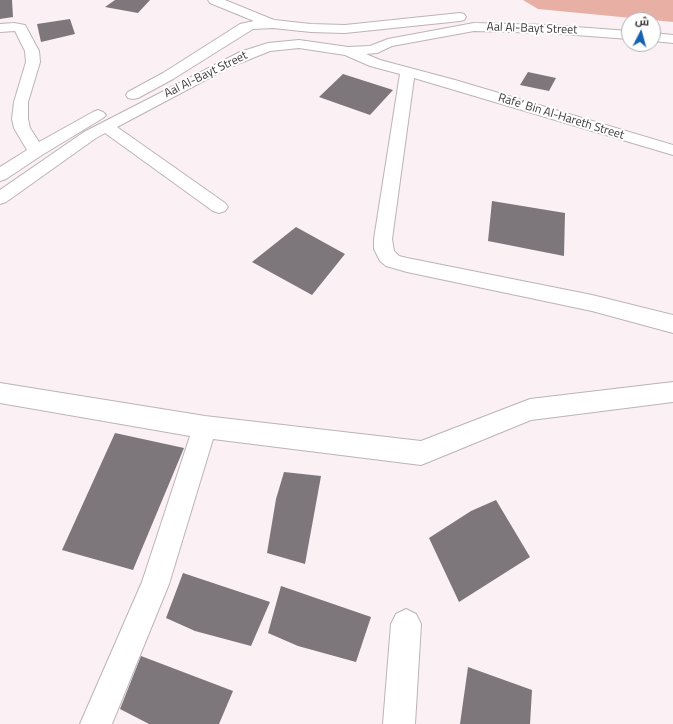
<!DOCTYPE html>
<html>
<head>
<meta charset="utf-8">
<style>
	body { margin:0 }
	#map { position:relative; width:673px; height:724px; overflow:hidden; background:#fbf0f4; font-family:"Titillium Web",Cairo,sans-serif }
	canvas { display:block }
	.north { position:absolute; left:621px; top:12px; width:40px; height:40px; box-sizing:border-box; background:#fff; border:1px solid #b1b0b1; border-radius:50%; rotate:6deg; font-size:11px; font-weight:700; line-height:16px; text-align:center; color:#3d393b }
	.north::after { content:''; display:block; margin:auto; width:14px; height:18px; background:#1562b1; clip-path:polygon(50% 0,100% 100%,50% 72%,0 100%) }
</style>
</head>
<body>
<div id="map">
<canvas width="673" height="724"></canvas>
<div class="north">ش</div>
</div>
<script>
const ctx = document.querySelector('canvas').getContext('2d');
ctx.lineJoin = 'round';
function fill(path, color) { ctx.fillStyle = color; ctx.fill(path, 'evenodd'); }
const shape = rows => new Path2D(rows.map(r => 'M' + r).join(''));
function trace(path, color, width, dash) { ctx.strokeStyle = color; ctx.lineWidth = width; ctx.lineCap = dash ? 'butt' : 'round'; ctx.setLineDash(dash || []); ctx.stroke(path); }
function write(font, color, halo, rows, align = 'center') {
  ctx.font = font + ' "Titillium Web",sans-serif'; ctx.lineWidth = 4; ctx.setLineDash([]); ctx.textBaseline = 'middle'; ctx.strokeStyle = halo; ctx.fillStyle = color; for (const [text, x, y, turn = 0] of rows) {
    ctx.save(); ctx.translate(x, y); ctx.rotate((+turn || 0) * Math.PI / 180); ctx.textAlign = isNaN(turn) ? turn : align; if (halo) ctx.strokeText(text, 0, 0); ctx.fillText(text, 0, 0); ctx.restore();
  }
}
const forest = shape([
	[523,0,673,0,673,22,538,9]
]);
const building = shape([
	[0,0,12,0,13,17,0,19],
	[115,0,150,0,138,13,105,7],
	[70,19,75,34,41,42,37,24],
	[528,72,556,78,549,91,520,85],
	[343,74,393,90,370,115,319,97],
	[492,201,565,213,564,256,488,241],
	[296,227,345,254,312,295,252,262],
	[115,433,184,448,133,570,62,550],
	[284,472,321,476,305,564,267,553,276,499],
	[496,500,530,557,459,602,429,538,471,511],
	[183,573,270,602,251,646,195,631,166,618],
	[281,586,371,617,356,662,298,646,268,633],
	[141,656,233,691,219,724,149,724,120,709],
	[468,667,532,690,530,724,460,724]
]);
const minor = shape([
	[208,0,225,0,274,20,311,24,345,25,460,13,464,14,466,17,464,20,460,21,345,33,311,32,273,28,253,29,173,79,138,98,133,99,128,98,126,95,128,92,163,73,240,24,254,21,210,3,208,0],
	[14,23,25,25,39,51,40,62,28,102,28,119,30,128,39,142,93,112,98,110,103,112,106,115,103,118,42,155,6,179,0,181,0,167,27,150,14,128,12,119,14,102,26,62,25,51,15,31,0,32,0,24,14,23],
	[474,23,549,25,629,31,629,39,549,33,474,31,392,46,377,53,366,54,380,60,455,80,673,145,673,155,414,78,392,239,394,251,399,256,407,258,592,295,673,315,673,333,592,311,407,272,386,266,380,261,374,249,374,239,400,74,370,66,345,55,299,48,270,51,228,68,117,127,225,203,228,207,225,211,219,213,213,211,105,133,96,138,6,202,0,204,0,190,84,132,240,52,268,43,299,40,348,47,370,46,388,39,474,23],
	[653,33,673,35,673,43,653,41,653,33],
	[673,382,673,402,531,420,421,465,213,439,169,584,112,724,80,724,142,582,190,436,0,403,0,383,205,416,421,441,530,399,673,382],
	[406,609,416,614,421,624,415,724,383,724,391,624,396,614,406,609]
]);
const farStreetnames = [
	["Aal Al-Bayt Street",532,29,2],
	["Aal Al-Bayt Street",206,75,-26],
	["Rafe' Bin Al-Hareth Street",561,117,17]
];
fill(forest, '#e8b0a5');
fill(building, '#7d767b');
trace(minor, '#bdb3b7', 2);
fill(minor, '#fff');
write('12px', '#3d393b', '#fff', farStreetnames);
</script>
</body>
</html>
